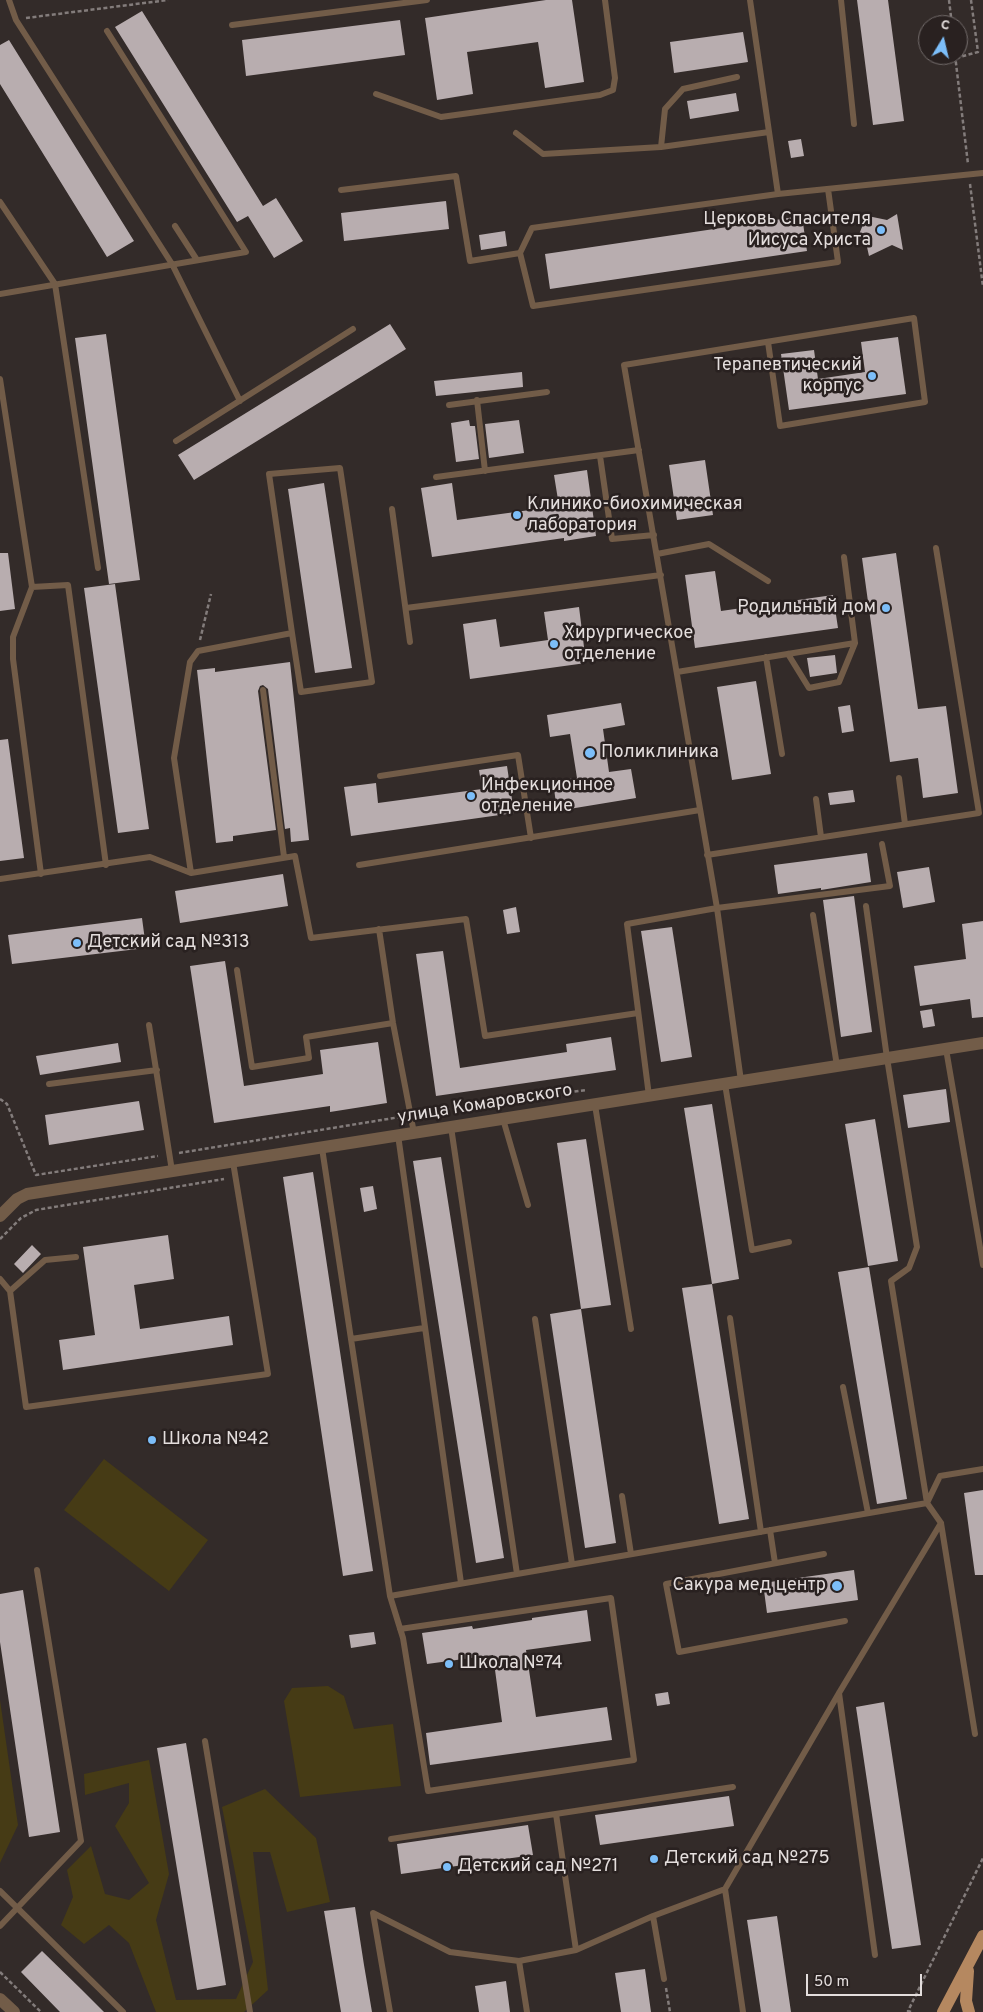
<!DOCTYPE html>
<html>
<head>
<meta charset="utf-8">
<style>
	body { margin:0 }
	#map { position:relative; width:983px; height:2012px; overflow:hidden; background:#332b29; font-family:Overpass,sans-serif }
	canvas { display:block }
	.north { position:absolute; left:918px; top:15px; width:50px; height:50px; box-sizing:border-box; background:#292120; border:1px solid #746d6c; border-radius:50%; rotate:9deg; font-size:14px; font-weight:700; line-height:20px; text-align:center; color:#e4dedd }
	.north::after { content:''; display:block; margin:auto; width:18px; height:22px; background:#7cbef9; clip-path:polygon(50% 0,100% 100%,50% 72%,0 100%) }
	.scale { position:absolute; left:806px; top:1974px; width:116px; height:22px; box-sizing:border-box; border:2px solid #e4dedd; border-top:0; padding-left:6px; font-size:15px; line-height:18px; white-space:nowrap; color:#e4dedd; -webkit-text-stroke:4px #292120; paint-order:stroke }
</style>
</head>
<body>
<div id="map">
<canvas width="983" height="2012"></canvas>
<div class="north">С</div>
<div class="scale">50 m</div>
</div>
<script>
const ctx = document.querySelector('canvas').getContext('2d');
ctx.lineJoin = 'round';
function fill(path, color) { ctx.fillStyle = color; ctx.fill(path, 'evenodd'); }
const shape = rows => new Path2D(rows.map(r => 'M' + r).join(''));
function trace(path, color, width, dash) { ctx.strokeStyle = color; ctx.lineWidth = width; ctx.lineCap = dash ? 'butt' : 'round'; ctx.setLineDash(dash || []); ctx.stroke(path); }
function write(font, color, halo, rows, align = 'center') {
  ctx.font = font + ' Overpass,sans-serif'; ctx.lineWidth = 5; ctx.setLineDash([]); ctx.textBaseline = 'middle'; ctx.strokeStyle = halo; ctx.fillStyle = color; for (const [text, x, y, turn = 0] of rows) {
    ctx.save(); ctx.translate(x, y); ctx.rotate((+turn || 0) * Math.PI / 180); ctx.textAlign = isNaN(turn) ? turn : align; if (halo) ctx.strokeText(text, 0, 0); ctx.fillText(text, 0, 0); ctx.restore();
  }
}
const green = shape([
	[104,1459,208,1540,169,1591,64,1510],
	[328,1686,344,1696,354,1729,393,1724,401,1786,300,1797,284,1701,292,1688],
	[0,1700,18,1825,0,1863],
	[149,1760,169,1874,156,1920,176,2000,236,1999,253,1962,222,1807,265,1789,316,1838,330,1902,287,1912,270,1852,253,1852,268,1990,244,2012,156,2012,129,1943,109,1925,84,1944,61,1925,73,1897,67,1870,91,1846,105,1894,129,1900,149,1883,115,1826,129,1803,129,1783,85,1795,84,1774]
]);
const building = shape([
	[546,0,572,0,584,82,545,88,538,42,467,52,473,94,437,100,425,18],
	[857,0,888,0,904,121,873,125],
	[142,11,263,206,276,198,303,241,274,258,248,216,237,222,115,27],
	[400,20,405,55,246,76,242,40],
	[743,32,748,62,674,73,670,42],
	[9,40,134,241,107,257,0,84,0,45],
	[736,93,739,111,690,119,687,101],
	[801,139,804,156,791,158,788,141],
	[446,201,449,229,344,241,341,213],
	[897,214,903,250,892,245,869,256,867,247,858,237,864,222,863,215,887,220],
	[802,216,807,251,550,289,545,254],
	[505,231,507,246,481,250,479,235],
	[390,324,406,349,194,480,178,455],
	[106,334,140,580,109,584,75,338],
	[898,337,906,394,789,410,781,354,814,350,818,379,865,372,861,342],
	[522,372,523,387,436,396,434,381],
	[469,420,470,426,475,426,479,459,456,462,451,423],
	[519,420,524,453,489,458,485,424],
	[705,460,713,515,677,520,669,465],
	[587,470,596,536,564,541,564,538,432,557,421,488,452,483,457,520,559,506,554,475],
	[324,483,352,668,315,673,288,489],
	[0,553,8,553,15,609,0,611],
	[896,553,918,709,946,706,958,793,923,798,918,758,890,762,862,558],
	[715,571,721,611,833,595,838,628,695,648,685,575],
	[115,584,149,829,118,833,84,588],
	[579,607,586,663,470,679,463,624,496,619,500,647,548,640,544,612],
	[835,655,837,673,810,677,807,658],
	[290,662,309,840,291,842,290,828,285,829,268,689,263,685,260,686,258,691,276,830,233,836,233,841,216,843,197,670,215,668,215,672],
	[756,681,771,774,732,780,717,687],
	[621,703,625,725,603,729,609,772,631,769,636,798,557,811,553,781,577,778,570,734,550,737,547,715],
	[850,705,854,731,842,733,838,707],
	[8,739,24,858,0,861,0,740],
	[507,766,514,813,351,836,344,787,376,783,378,803,482,789,479,770],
	[853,790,855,802,830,805,828,793],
	[867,853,871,882,821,890,821,888,778,894,774,865],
	[929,867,935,902,903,908,897,872],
	[283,874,288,906,180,923,175,891],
	[854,896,872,1032,841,1037,823,900],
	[516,907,520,932,507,934,503,910],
	[142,918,146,948,12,964,8,935],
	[983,921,983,1017,972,1018,970,999,920,1006,914,966,966,959,962,924],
	[672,927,692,1057,661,1062,641,931],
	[443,951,460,1068,567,1052,566,1044,611,1037,616,1070,436,1096,416,954],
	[225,961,244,1086,323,1074,320,1050,378,1042,387,1103,330,1112,330,1106,214,1123,190,966],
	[932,1009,935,1026,923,1028,920,1011],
	[118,1043,121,1062,40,1075,36,1056],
	[946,1089,950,1122,908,1128,903,1095],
	[139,1101,144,1130,49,1145,45,1115],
	[712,1104,739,1279,712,1284,684,1108],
	[875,1119,898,1261,868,1266,845,1124],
	[586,1139,611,1305,581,1309,557,1143],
	[441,1157,504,1558,476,1563,413,1161],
	[313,1172,373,1571,343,1576,283,1177],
	[373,1186,377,1209,364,1212,360,1188],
	[168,1235,174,1279,134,1285,140,1329,229,1316,233,1345,63,1370,59,1340,95,1335,83,1247],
	[32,1245,41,1254,23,1273,14,1264],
	[869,1267,907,1499,877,1504,838,1272],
	[712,1284,749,1519,719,1524,682,1288],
	[581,1309,616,1543,585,1548,550,1314],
	[983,1490,983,1575,975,1575,964,1493],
	[854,1570,858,1600,767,1613,763,1583],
	[23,1590,60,1832,29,1837,0,1642,0,1594],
	[587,1610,591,1641,526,1650,536,1717,607,1707,612,1740,430,1765,426,1733,502,1722,493,1655,427,1664,422,1633,472,1626,473,1629,532,1620,532,1618],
	[374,1632,376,1644,351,1648,349,1635],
	[668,1692,670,1704,657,1706,655,1694],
	[884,1702,921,1945,892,1949,856,1707],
	[186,1743,226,1985,197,1990,157,1748],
	[729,1796,734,1826,600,1845,595,1815],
	[528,1825,533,1855,401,1874,397,1844],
	[355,1907,364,1965,372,2012,341,2012,324,1911],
	[777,1916,791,2012,761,2012,747,1920],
	[42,1951,81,1989,104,2012,60,2012,21,1972],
	[645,1969,651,2012,621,2012,615,1973],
	[506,1981,510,2012,479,2012,475,1986]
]);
const path = shape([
	[949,0,952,25],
	[26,18,168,0],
	[955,55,968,164],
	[956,58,978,52,971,0],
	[970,184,983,287],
	[200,640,211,594],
	[0,1099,7,1104,36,1175,158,1156],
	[420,1113,586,1090],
	[179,1153,400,1117],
	[0,1239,21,1218,36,1210,224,1179],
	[0,1972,41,2012],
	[666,1988,670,2012],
	[911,2012,908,2011,983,1858]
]);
const service = shape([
	[9,0,16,20,172,264,240,401],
	[750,0,778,194],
	[841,0,854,124],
	[232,25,427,0],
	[376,94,441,117,600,95,613,90,615,78,605,0],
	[516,133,543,154,661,147,769,132],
	[661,147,665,109,683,89,737,77],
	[341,190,456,176,470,261,520,253,532,228,778,194,983,173],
	[0,202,55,284,98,568],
	[175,226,197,260],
	[520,253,533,306,838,262,828,189],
	[0,294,246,252,107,31],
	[0,379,32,587,13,637,13,659,41,874],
	[477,400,485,471],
	[449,405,547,392],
	[176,441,353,329],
	[600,456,612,539,654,535],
	[436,477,639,450],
	[392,509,410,642],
	[657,554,709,544,768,581],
	[32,587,68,585,106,865],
	[406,608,661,575],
	[788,654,809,688,839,682,855,643],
	[766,657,782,754],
	[677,672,855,643,844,557],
	[263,690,284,857],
	[380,776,518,755,531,838],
	[899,778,905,824],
	[816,799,821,837],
	[707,855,979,813,936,548],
	[359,865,700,810],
	[191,873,174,758,190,662,198,651,292,633,301,692,372,682,340,468,269,474,292,633],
	[0,879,150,857,191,873,295,856,311,938,466,919,485,1036,638,1013],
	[866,906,887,1058,917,1247,909,1268,891,1281,927,1503,941,1523,975,1734],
	[813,915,837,1066],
	[379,929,393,1023,414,1133],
	[237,970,252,1067,309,1058,306,1037,393,1023],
	[149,1025,172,1171],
	[946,1049,983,1265],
	[741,1081,717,908,624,365,914,318,925,402,780,426,768,342],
	[49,1084,157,1070],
	[725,1084,752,1250,789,1242],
	[649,1096,627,924,717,908,890,886,882,844],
	[595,1105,631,1329],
	[503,1119,528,1205],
	[451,1127,517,1574],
	[398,1135,461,1583],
	[322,1148,390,1596,403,1638,428,1791,634,1760,611,1598,400,1629],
	[0,1279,10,1291,26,1407,268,1374,233,1162],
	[10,1291,45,1260,76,1257],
	[730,1318,761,1532],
	[535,1319,572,1564],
	[351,1339,424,1328],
	[843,1387,868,1513],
	[622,1496,631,1554],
	[770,1530,775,1563],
	[824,1554,666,1584,679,1652,845,1621],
	[390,1596,927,1503,940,1476,983,1469],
	[839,1693,875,1955],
	[205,1741,250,2012],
	[556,1814,576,1950],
	[391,1839,733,1787],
	[725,1889,743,2012],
	[0,1891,123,2012],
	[653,1916,664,1979],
	[0,1926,81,1841,37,1570],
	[519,1961,527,2012],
	[390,2012,373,1913,450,1952,519,1961,576,1950,653,1916,725,1889,839,1693,941,1523]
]);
const tertiary = shape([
	[0,1216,17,1199,27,1194,983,1043],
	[0,1999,14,2012]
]);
const primary = shape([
	[968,1971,966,2001,969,2012],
	[943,2012,983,1936]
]);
const markers = [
	[881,230,5,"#7cbef9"],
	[872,376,5,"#7cbef9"],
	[517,515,5,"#7cbef9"],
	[886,608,5,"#7cbef9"],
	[554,644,5,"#7cbef9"],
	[590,753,6,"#7cbef9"],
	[471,796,5,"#7cbef9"],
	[77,943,5,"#7cbef9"],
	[152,1440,5,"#7cbef9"],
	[837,1586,6,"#7cbef9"],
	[449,1664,5,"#7cbef9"],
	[654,1859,5,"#7cbef9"],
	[447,1867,5,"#7cbef9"]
];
const poiNames = [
	["Церковь Спасителя",871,220,"right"],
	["Иисуса Христа",871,241,"right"],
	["Терапевтический",862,366,"right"],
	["корпус",862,387,"right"],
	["Клинико-биохимическая",527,505],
	["лаборатория",527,526],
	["Родильный дом",876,608,"right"],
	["Хирургическое",564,634],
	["отделение",564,655],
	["Поликлиника",601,753],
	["Инфекционное",481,786],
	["отделение",481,807],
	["Детский сад №313",87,943],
	["Школа №42",162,1440],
	["Сакура мед центр",826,1586,"right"],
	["Школа №74",459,1664],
	["Детский сад №275",664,1859],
	["Детский сад №271",457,1867]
];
const streetNames = [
	["улица Комаровского",485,1105,-9]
];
fill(green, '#463b15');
fill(building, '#b8adaf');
trace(path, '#837c7b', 2.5, [4, 2.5]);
trace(service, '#725c48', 6);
trace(tertiary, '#725c48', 12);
trace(primary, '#b58860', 12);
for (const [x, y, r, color] of markers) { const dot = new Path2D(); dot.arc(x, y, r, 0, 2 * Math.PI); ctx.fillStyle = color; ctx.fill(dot); trace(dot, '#292120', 2); }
write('18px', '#e4dedd', '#292120', poiNames, 'left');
write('18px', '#e4dedd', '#292120', streetNames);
</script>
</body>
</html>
